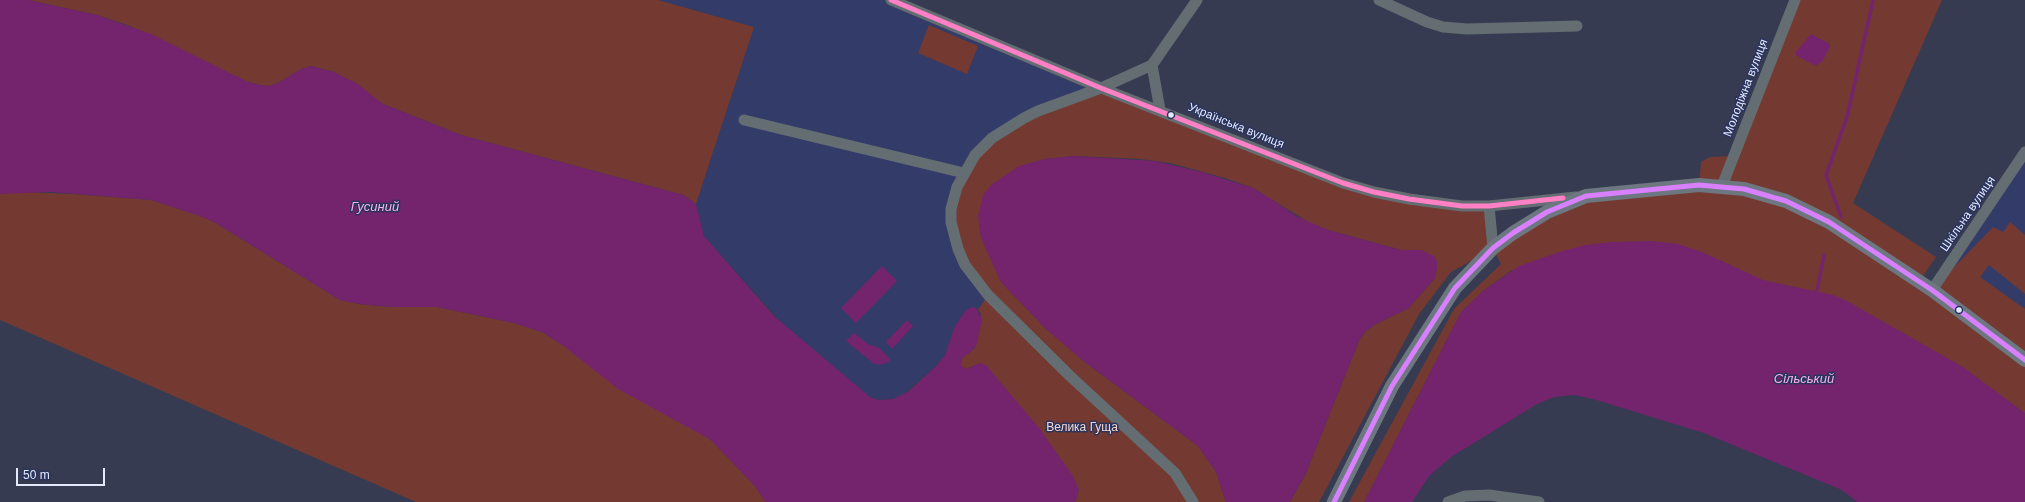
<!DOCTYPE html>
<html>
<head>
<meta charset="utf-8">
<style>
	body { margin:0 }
	#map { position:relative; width:2025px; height:502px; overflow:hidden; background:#363b52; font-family:Arial,sans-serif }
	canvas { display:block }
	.scale { position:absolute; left:16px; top:468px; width:89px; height:18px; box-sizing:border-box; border:2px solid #e3e9ff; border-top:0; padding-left:5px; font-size:12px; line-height:14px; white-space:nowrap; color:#e3e9ff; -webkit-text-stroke:3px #2b345d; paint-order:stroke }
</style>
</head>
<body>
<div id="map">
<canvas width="2025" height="502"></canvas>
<div class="scale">50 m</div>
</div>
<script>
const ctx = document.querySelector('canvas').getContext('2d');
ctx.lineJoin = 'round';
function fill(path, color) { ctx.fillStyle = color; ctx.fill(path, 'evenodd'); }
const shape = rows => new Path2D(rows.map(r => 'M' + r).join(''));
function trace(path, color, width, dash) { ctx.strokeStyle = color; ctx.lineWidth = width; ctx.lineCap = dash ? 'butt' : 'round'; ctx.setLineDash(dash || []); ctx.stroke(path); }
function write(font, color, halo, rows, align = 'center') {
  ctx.font = font + ' Arial,sans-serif'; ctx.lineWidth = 3; ctx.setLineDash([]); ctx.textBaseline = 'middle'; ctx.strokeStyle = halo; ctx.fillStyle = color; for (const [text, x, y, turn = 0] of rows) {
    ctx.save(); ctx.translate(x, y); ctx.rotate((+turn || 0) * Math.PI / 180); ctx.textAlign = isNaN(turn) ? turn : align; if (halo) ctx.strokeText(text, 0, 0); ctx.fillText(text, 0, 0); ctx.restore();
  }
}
const built = shape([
	[658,0,891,0,1101,88,988,295,978,310,976,308,955,326,945,355,937,365,900,397,878,400,870,397,862,391,782,323,704,236,696,204,754,27],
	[2025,152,2025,360,1932,290]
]);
const green = shape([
	[28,0,658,0,754,27,696,204,683,195,461,135,383,104,334,72,311,66,301,69,280,82,270,86,260,85,248,82,130,26,97,15],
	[1795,0,1942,0,1853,203,1936,257,1919,282,1932,290,1993,227,2003,232,2010,222,2025,235,2025,294,1989,265,1980,277,2025,309,2025,425,1512,270,1483,291,1461,312,1364,502,1349,502,1454,309,1501,264,1493,249,1451,272,1419,314,1319,502,1290,502,1306,473,1359,341,1365,332,1374,325,1409,308,1435,278,1437,261,1421,250,1401,250,1328,230,1310,223,1253,188,1225,178,1170,163,1141,159,1074,156,1045,159,1019,167,991,185,979,225,981,237,1001,282,1046,329,1086,363,1198,446,1216,472,1226,502,1075,502,1079,490,978,364,966,369,961,366,962,358,975,348,981,314,978,310,988,295,958,249,953,197,992,138,1101,88,1343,183,1489,206,1493,248,1562,205,1699,185,1701,162,1710,157,1733,156],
	[929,25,978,46,967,74,918,53],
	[25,192,73,194,151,200,198,215,214,222,340,300,359,304,391,307,437,307,514,323,542,332,711,440,754,485,766,502,416,502,0,320,0,194]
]);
const water = shape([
	[0,0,28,0,97,15,151,34,248,82,260,85,270,86,280,82,301,69,311,66,334,72,358,84,383,104,461,135,683,195,696,204,704,236,774,316,870,397,878,400,893,399,909,391,937,365,945,355,955,326,966,310,973,307,976,308,982,319,977,344,972,351,962,358,961,366,966,369,980,363,986,365,1040,429,1073,476,1079,490,1075,502,766,502,754,485,711,440,618,389,561,344,542,332,514,323,437,307,391,307,359,304,340,300,214,222,197,215,151,200,50,192,0,194],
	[1811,34,1830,44,1830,47,1822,62,1816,66,1797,56,1795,53],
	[1074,156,1155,161,1202,172,1253,188,1273,200,1296,216,1328,230,1401,250,1421,250,1434,256,1437,261,1437,268,1435,278,1409,308,1374,325,1365,332,1359,341,1306,473,1290,502,1226,502,1216,472,1198,446,1086,363,1046,329,1001,282,981,238,978,216,983,195,991,185,1019,166,1045,159],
	[1652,241,1678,244,1702,252,1763,280,1833,295,1847,301,1963,367,2025,413,2025,502,1857,502,1842,490,1704,433,1593,399,1574,395,1554,397,1537,404,1451,457,1429,476,1412,502,1364,502,1461,312,1483,291,1519,266,1559,252,1585,245,1611,242],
	[882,266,897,281,856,323,841,308],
	[907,320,913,326,892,349,886,342],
	[854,333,868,344,879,348,890,359,889,362,879,365,873,363,846,341]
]);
const stream = shape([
	[1841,217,1826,175,1847,117,1873,0],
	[1816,295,1824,255]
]);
const minor = shape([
	[891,0,1101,88,1343,183,1374,192,1409,199,1462,206,1489,206,1576,197],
	[1379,0,1427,22,1443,27,1467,29,1577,26],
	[1152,65,1101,88,1038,111,1024,118,992,138,975,155,957,187,951,209,951,222,958,249,965,265,988,295,1070,376,1175,473,1193,502],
	[1160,110,1152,65,1197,0],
	[744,120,964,173],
	[1722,186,1795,0],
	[1489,206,1493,248],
	[1932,290,2025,152],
	[1448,502,1465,496,1489,495,1539,502]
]);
const major = shape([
	[1334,502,1392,386,1455,288,1493,248,1513,233,1547,212,1586,196,1699,185,1744,189,1786,201,1829,222,1932,290,2025,360]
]);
const bus1 = shape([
	[891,0,1101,88,1343,183,1374,192,1409,199,1462,206,1489,206,1563,198]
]);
const bus2 = shape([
	[1334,502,1392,386,1455,288,1493,248,1513,233,1547,212,1586,196,1699,185,1744,189,1786,201,1829,222,1932,290,2025,360]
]);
const markers = [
	[1171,115,3.5,"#e3e9ff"],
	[1959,310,3.5,"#e3e9ff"]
];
const streetNames = [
	["Молодіжна вулиця",1746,88,-69],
	["Українська вулиця",1236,126,22],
	["Шкільна вулиця",1968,214,-56]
];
const parkNames = [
	["Велика Гуща",1082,428]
];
const waterNames = [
	["Гусиний",375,207],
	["Сільський",1804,379]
];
fill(built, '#333b68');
fill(green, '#743a31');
fill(water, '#74246c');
trace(stream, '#74246c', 3.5);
trace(minor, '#646d72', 11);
trace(major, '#6c7780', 14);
trace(bus1, '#ff80c5', 5);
trace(bus2, '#d880ff', 5);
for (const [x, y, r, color] of markers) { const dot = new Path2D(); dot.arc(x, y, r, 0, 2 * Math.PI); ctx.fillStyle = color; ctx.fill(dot); trace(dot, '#2b345d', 1.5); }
write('12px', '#e3e9ff', '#2b345d', streetNames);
write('12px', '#f5d6cf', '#2b345d', parkNames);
write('italic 13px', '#f8b2eb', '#2b345d', waterNames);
</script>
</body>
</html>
